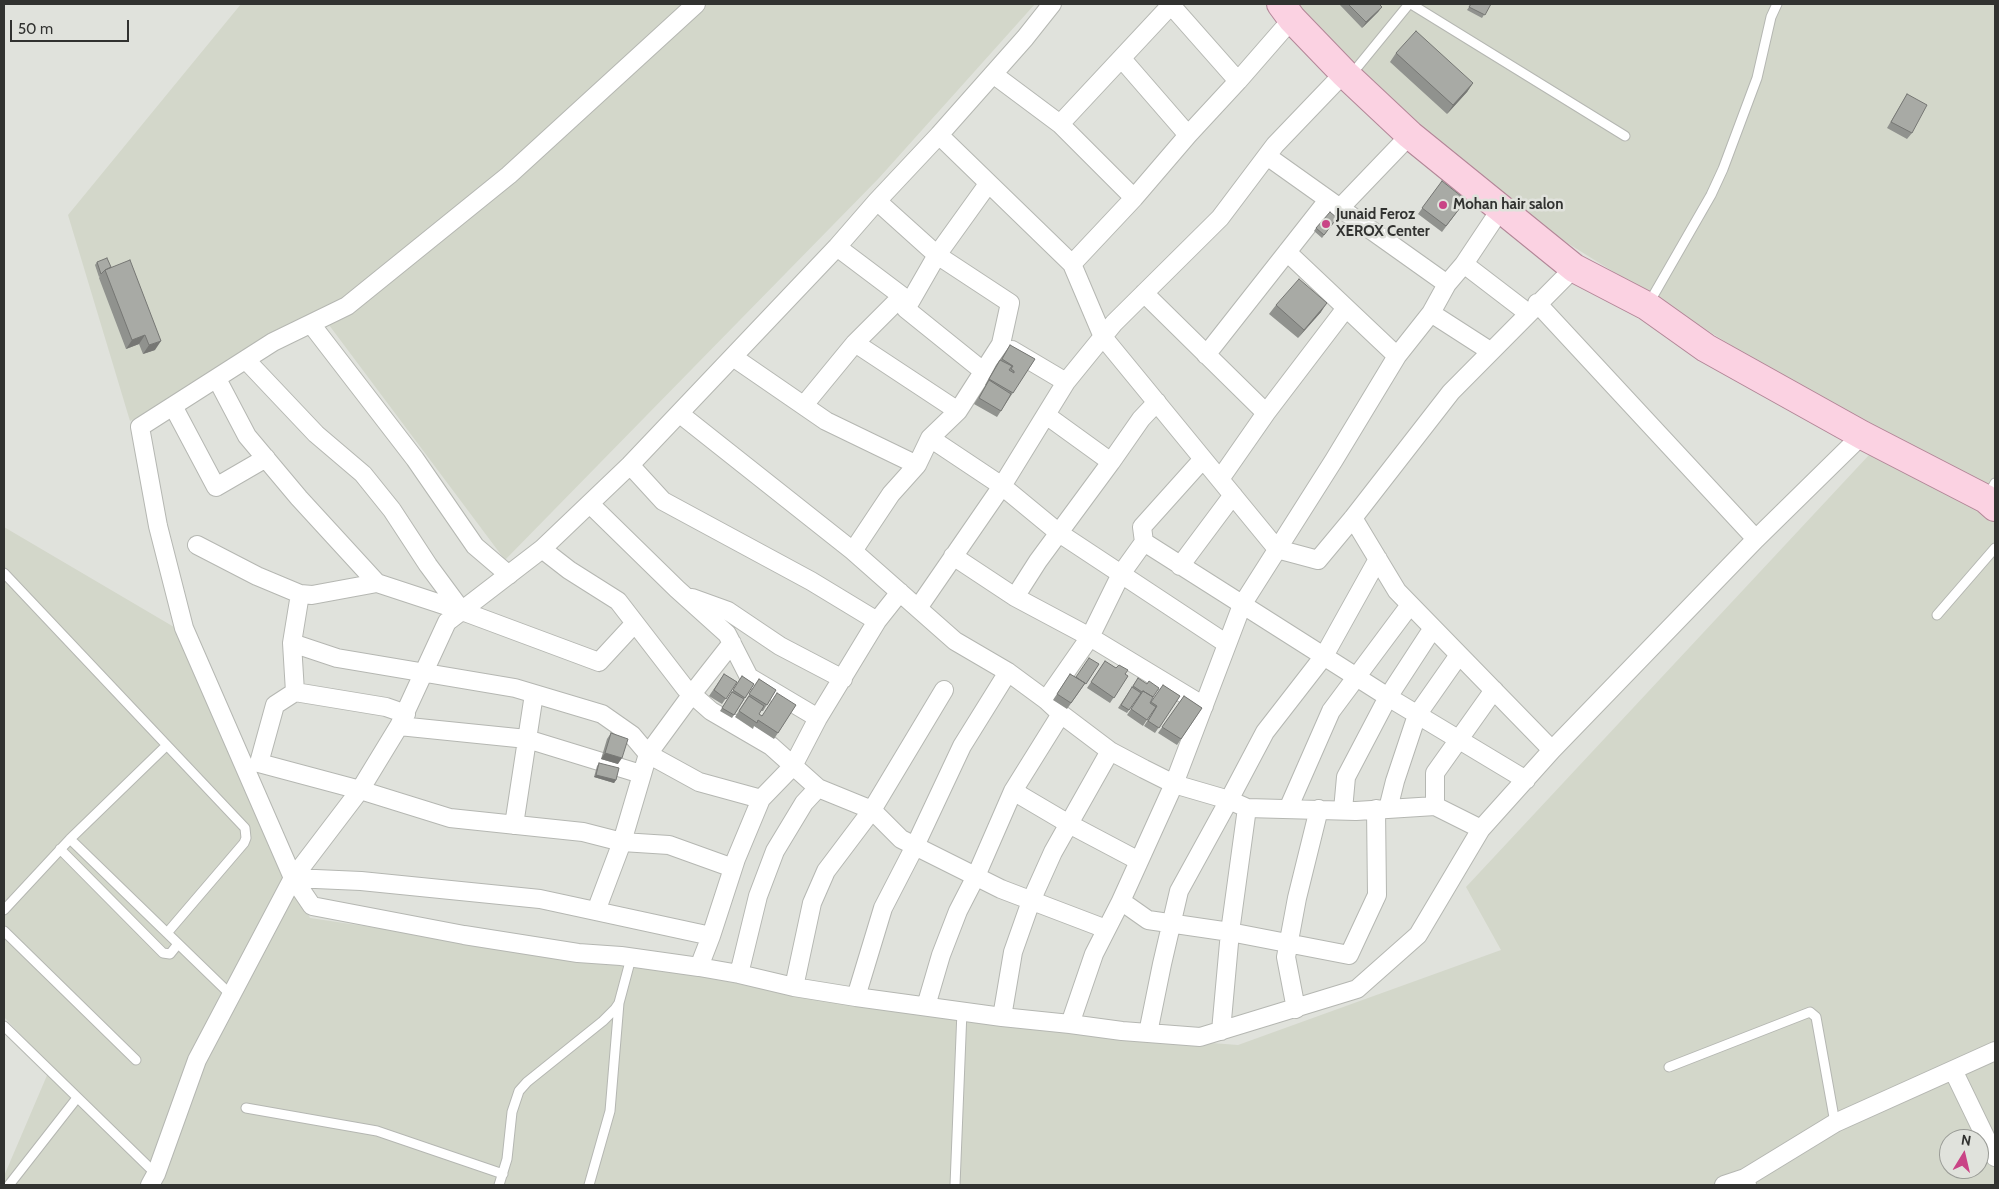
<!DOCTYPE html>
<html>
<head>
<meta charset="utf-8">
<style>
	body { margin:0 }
	#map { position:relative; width:1999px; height:1189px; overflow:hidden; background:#e0e2dc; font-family:Cabin,sans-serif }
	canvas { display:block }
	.frame { position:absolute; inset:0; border:5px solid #313230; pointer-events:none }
	.north { position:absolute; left:1939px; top:1129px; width:50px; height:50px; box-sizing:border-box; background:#e0e2dc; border:1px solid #9a9c97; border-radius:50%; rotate:9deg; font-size:14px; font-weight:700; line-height:20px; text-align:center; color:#313230 }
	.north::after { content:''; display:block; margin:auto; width:18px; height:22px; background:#c94486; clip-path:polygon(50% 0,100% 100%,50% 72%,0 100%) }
	.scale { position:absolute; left:10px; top:20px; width:119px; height:22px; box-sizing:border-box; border:2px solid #313230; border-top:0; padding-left:6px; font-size:15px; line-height:18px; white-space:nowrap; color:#313230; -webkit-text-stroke:4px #e0e2dc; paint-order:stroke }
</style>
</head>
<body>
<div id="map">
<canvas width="1999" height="1189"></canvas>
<div class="frame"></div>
<div class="north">N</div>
<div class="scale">50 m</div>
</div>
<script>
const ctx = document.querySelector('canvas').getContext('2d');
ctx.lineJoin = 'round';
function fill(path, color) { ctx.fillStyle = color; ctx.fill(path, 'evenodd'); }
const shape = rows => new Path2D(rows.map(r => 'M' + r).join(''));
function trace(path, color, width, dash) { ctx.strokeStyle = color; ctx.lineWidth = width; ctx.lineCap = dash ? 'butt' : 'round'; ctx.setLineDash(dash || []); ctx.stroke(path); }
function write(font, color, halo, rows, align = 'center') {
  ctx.font = font + ' Cabin,sans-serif'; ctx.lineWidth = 5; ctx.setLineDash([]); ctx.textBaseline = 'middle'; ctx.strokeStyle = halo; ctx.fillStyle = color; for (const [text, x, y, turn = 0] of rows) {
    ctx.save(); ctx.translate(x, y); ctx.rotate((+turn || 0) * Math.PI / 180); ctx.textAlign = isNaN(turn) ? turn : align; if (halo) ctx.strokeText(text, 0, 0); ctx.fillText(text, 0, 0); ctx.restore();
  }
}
const built = shape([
	[241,4,1035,4,879,178,505,560,326,321,130,421,68,215],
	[1290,4,1995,4,1995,1185,4,1185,4,1176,51,1066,4,1017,4,527,174,627,310,918,1095,1034,1238,1045,1501,950,1466,887,1883,440,1484,191],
	[1949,1139,1979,1139,1979,1169,1949,1169]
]);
const lane = shape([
	[1411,4,1625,136],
	[1351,75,1409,4],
	[1649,303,1711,195,1723,169,1757,78,1771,17,1777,4],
	[1988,496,1995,483],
	[4,573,245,828,246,838,244,843,167,933],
	[1937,615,1995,548],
	[70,839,231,995],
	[60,849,163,953,170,954,178,944],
	[4,910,70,839,166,746],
	[4,931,136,1060],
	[4,1026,156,1174],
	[1669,1067,1810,1012,1816,1017,1835,1123],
	[246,1108,377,1131,503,1174],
	[9,1185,77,1098],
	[499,1185,507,1159,512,1112,519,1091,527,1082,603,1021,615,1009,619,1003,631,958],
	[589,1185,610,1111,619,1003],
	[955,1185,962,1011]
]);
const street = shape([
	[1170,4,1238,81],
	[1122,59,1188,135],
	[993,74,1060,124,1134,198],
	[1060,124,1171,5],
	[939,135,1072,264,1103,337,1277,549,1318,560,1353,518,1451,392,1574,268],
	[1267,156,1447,284],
	[1339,209,1410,135],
	[837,247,902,296,906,309,983,371],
	[1287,252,1397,356],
	[1072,264,1134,198,1188,135,1238,81,1292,19],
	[1464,264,1528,313],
	[1144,293,1266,413,1346,308],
	[1537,303,1756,539],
	[906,309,937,255,988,184],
	[1431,313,1490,351],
	[311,324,415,459,475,546,509,575],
	[855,343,958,411],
	[1012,350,1066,382],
	[1206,355,1328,200],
	[733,357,826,421,917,465,930,438,958,411,1001,344,1010,303,937,255,877,201],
	[246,360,316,434,363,474,392,510,428,565,462,611],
	[217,379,247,436,299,498,377,583,462,611,599,662,635,623],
	[804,405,855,343,902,296],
	[173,406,216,487,266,458],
	[680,414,853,551,955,641,1008,672,1046,700,1061,714,1110,751,1144,769,1174,784,1229,800,1247,808,1356,811,1435,806,1481,829,1552,750,1756,539,1862,435],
	[1046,415,1111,462],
	[930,438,1002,486,1059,533,1227,644],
	[630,465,663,501,811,581,877,621],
	[1220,479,1266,413],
	[590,504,677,589,727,634,749,677,818,718],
	[1353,518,1397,591,1552,750],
	[1144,542,1142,527,1203,459],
	[197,545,257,576,300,594,312,595,377,583],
	[542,549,569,570,618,601,685,688,711,711,771,746,818,788,872,810,901,839,1001,889,1106,929],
	[853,551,891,494,917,465],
	[953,556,1015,597,1090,637,1204,706],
	[1180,566,1233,495],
	[300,594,292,643,295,692,275,705,259,763,360,790,450,818,583,832,622,842,669,845,733,868],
	[1015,597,1038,561,1111,462,1141,419,1157,402],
	[692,598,728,611,780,646,843,679],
	[918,608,1002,486,1066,382,1114,323,1220,218,1275,145,1344,73],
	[292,643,337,658,515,688,602,714,632,735,648,754,699,782,761,799],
	[295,692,386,707,406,714],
	[1046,700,1090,637,1121,574,1144,542,1388,697,1526,780],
	[399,726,527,739,641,774],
	[1013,791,1069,824,1139,861],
	[1435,806,1435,773,1494,690],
	[1288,809,1331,711,1410,605],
	[1376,809,1377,895,1349,955,1230,932,1148,920,1121,901,1174,784,1242,605,1334,460,1397,356,1431,313,1447,284,1464,264,1500,210],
	[1388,809,1395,781,1417,715,1459,655],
	[1343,810,1346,777,1388,697,1433,628],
	[514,825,534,694],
	[293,878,184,628,158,526,140,427,273,342,347,306,509,175,696,4],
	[1121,901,1094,954,1070,1024,1122,1031,1200,1037,1357,989,1418,935,1481,829],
	[596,911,622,842,648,754,692,694,732,643],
	[711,936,540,899,361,881,293,878,360,790,399,726,447,622,542,549,630,465,837,247,877,201,939,135,1025,38,1052,4],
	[699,967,711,936,736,859,761,799,793,766,818,718,877,621,900,592],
	[739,974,758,896,775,851,804,803,818,788],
	[794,987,812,903,826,871,872,810,944,690],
	[856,997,883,908,915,846,962,746,1008,672],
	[926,1006,941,955,958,911,976,876,1013,791,1061,714],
	[1296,1009,1286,957,1297,898,1319,809],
	[1002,1017,1013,952,1031,901,1053,852,1110,751],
	[1221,1031,1230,932,1247,808],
	[1148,1033,1162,964,1179,891,1229,800,1265,732,1324,656,1378,559],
	[1953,1070,1995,1157],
	[150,1185,156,1174,197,1060,293,878,312,906,464,935,578,953,621,956,699,967,739,974,794,987,856,997,1002,1017,1070,1024],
	[1724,1185,1745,1178],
	[1747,1185,1745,1178,1835,1123,1995,1051]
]);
const primary = shape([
	[1281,4,1292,19,1344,73,1410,135,1574,268,1647,306,1706,348,1862,435,1986,499,1995,507]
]);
const wall = shape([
	[1339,4,1379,4,1382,7,1378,12,1362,28],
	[1471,4,1491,4,1482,18,1467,10],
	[1396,53,1473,83,1467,92,1447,114,1390,62],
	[1907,94,1912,133,1907,139,1887,128],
	[1442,181,1466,200,1442,232,1418,214],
	[1337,218,1322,238,1314,231,1316,228],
	[97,262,111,267,155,350,143,354,139,344,126,349,99,278,100,276,99,277,95,265],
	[1276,305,1321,312,1298,338,1269,314],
	[1010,345,1035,359,997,417,974,404,986,385,985,385,996,365],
	[1105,661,1128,676,1110,703,1087,688],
	[1099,664,1067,709,1053,700,1070,674,1076,677],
	[724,674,737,682,722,704,709,696],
	[742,676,754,684,732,718,720,711],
	[1138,678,1151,703,1163,685,1180,696,1155,733,1144,726,1153,712,1152,712,1143,726,1127,715,1140,695,1139,695,1127,713,1118,708],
	[759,679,776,690,763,711,761,711,759,714,761,716,796,705,774,739,754,726,753,729,735,717],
	[1184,696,1202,708,1177,745,1158,733],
	[611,733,618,764,601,759,607,739],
	[599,763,616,780,614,783,594,777,597,766]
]);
const shadedWall = shape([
	[1382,7,1378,12,1362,28,1366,22],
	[1473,83,1467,92,1447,114,1453,105],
	[1327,303,1321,312,1298,338,1304,330],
	[145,335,139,344,126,349,132,340],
	[161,341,155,350,143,354,149,345],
	[605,753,622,758,618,764,601,759],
	[596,775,616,780,614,783,594,777]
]);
const building = shape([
	[1348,4,1379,4,1382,7,1366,22,1348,4],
	[1471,4,1491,4,1485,15,1469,7,1471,4],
	[1416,31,1473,83,1453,105,1396,53,1416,31],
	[1907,94,1927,105,1912,133,1891,122,1907,94],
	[1442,181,1466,200,1446,226,1422,208,1442,181],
	[1330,212,1337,218,1324,235,1316,228,1330,212],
	[107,258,111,267,105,270,101,274,97,262,107,258],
	[130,260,161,341,149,345,145,335,132,340,105,270,130,260],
	[1299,279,1327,303,1304,330,1276,305,1299,279],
	[1010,345,1035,359,1013,393,989,379,1000,360,1012,366,1009,370,1014,373,1014,371,1011,369,1013,366,1002,359,1010,345],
	[989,380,1011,394,1001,411,979,398,989,380],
	[1089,658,1099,664,1086,684,1076,677,1089,658],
	[1105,661,1116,668,1119,665,1128,670,1125,674,1128,676,1114,698,1091,682,1105,661],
	[724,674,737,682,726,699,714,690,724,674],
	[1070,674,1085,683,1071,703,1057,694,1070,674],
	[742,676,754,684,745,698,733,690,742,676],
	[1138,678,1147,684,1149,681,1159,688,1153,697,1143,691,1142,692,1133,686,1138,678],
	[759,679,776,690,767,705,749,694,759,679],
	[1163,685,1180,696,1159,728,1148,721,1157,706,1151,702,1163,685],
	[1132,687,1141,693,1129,710,1121,705,1132,687],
	[1143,691,1153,697,1150,703,1156,707,1147,720,1131,709,1143,691],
	[732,692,744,699,734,715,722,708,732,692],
	[777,693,796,705,778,733,758,720,757,723,739,711,749,696,764,706,759,714,762,716,777,693],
	[1184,696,1202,708,1181,739,1162,727,1184,696],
	[611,733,628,739,622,758,605,753,611,733],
	[599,763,619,768,616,780,596,775,599,763]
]);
const markers = [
	[1443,205,5,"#c94486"],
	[1326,224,5,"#c94486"]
];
const poiNames = [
	["Mohan hair salon",1453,205],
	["Junaid Feroz",1336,215],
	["XEROX Center",1336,232]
];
fill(built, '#d3d7ca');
trace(lane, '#b5b7b2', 11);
trace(street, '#b5b7b2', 20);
trace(primary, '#b28697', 30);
trace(lane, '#fff', 9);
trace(street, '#fff', 18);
trace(primary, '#fbd2e2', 28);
fill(wall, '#90928e');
fill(shadedWall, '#767774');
fill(building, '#a8aaa5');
trace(building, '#767774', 1);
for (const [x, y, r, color] of markers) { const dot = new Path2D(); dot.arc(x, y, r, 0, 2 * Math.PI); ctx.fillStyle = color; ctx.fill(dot); trace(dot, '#e0e2dc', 2); }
write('bold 15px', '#313230', '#e0e2dc', poiNames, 'left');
</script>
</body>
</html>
